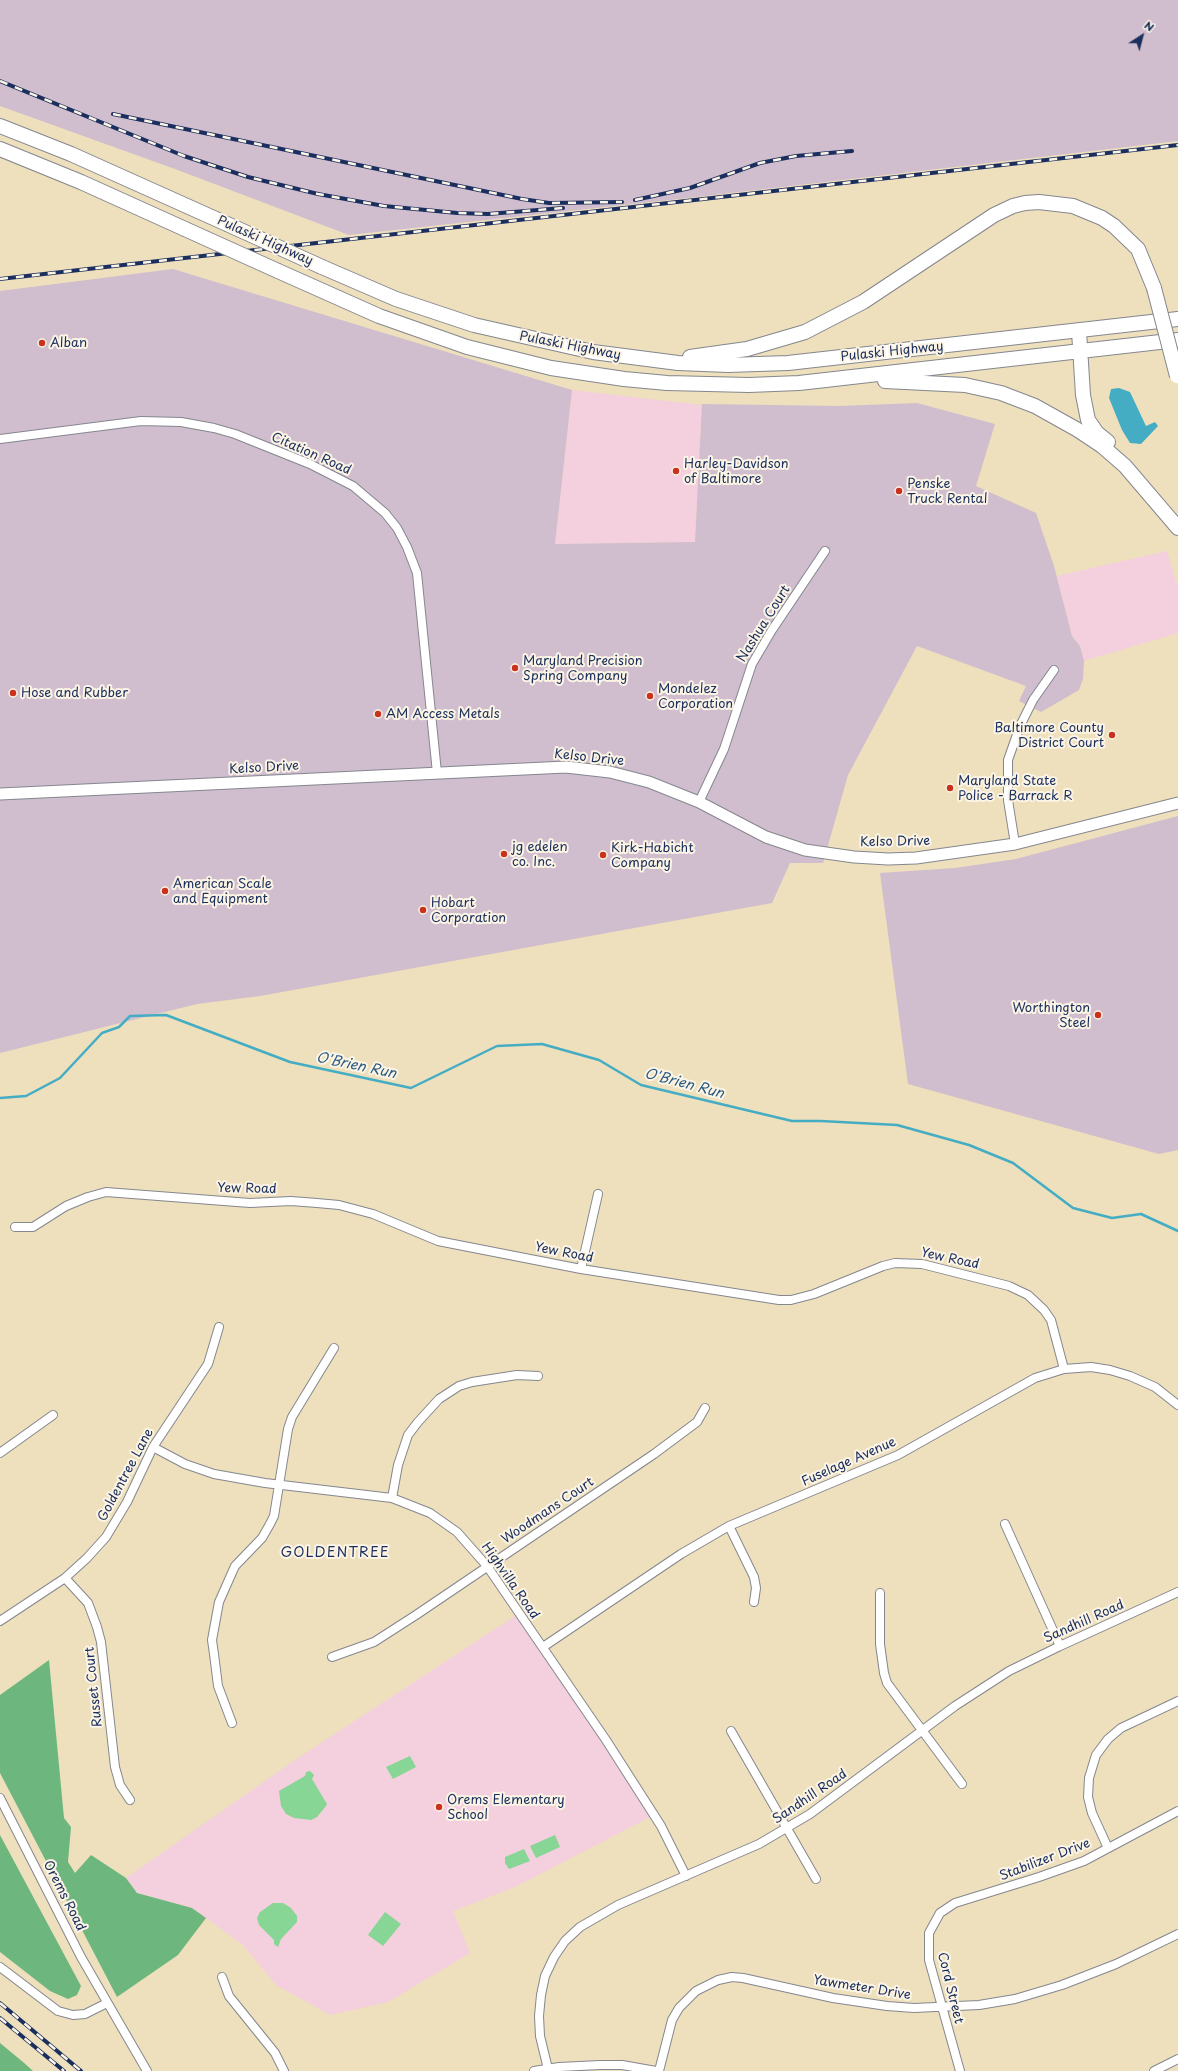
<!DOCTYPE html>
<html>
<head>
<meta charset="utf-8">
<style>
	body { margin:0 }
	#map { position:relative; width:1178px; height:2071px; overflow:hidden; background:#eedfbd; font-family:"Playpen Sans",sans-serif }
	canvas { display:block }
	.north { position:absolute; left:1122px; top:16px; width:40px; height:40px; -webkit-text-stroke:3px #fcf5e5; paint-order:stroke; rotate:36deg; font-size:11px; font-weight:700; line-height:16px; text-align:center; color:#1b2f5e }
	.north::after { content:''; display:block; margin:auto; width:14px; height:18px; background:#1b2f5e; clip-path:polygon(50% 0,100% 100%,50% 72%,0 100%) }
</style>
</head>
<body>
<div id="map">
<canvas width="1178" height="2071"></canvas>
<div class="north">N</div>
</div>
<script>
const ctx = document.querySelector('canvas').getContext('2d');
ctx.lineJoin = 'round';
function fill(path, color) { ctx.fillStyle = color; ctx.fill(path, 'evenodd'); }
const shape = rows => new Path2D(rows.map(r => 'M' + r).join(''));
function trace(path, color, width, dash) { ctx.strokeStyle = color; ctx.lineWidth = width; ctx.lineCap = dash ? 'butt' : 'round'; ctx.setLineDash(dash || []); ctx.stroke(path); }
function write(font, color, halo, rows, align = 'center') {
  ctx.font = font + ' "Playpen Sans",sans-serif'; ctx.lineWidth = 4; ctx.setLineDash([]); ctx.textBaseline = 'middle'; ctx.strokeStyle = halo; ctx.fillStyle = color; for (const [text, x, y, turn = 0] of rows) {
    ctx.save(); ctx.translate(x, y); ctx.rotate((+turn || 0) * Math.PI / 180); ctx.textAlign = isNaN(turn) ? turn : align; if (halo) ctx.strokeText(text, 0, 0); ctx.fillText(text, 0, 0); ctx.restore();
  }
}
const built = shape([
	[572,390,702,405,695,542,555,544],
	[1167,551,1178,589,1178,633,1084,661,1080,646,1072,636,1057,576],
	[518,1614,654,1815,515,1887,453,1911,470,1953,388,2002,330,2015,276,1985,243,1945,192,1908,137,1893,126,1878,295,1760]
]);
const industrial = shape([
	[0,0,1178,0,1178,141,679,199,349,235,175,169,0,106],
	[173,269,572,390,555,544,695,542,702,404,839,406,917,403,995,424,976,486,1036,513,1054,566,1072,636,1080,646,1084,661,1083,679,1079,690,1041,712,1019,701,1026,686,917,646,848,775,823,863,790,863,772,903,260,996,197,1004,0,1053,0,291],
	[1178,816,1178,1150,1159,1154,908,1084,880,873,955,868,1016,859]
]);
const green = shape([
	[410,1756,416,1767,393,1779,386,1767],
	[310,1771,314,1775,312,1779,327,1804,326,1806,317,1817,311,1820,294,1818,286,1814,281,1806,279,1791,305,1776,306,1772],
	[555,1835,560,1847,536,1858,530,1846],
	[524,1849,530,1861,509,1869,505,1863,505,1857],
	[273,1903,283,1903,291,1908,297,1916,297,1922,281,1939,278,1947,274,1944,274,1940,259,1925,257,1918,260,1912],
	[385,1912,401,1924,383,1946,368,1935]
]);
const forest = shape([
	[49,1660,64,1818,71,1827,68,1862,75,1873,91,1855,126,1878,137,1893,192,1908,206,1918,178,1955,117,1997,0,1773,0,1695],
	[0,1835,81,1986,77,1995,68,1999,50,1991,0,1952],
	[0,2043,23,2062,33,2071,0,2071]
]);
const water = shape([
	[1119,388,1130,392,1146,426,1155,422,1158,426,1141,444,1130,443,1122,430,1109,398,1111,389]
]);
const stream = shape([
	[0,1098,26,1096,60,1078,102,1033,119,1027,130,1016,166,1015,290,1062,411,1088,497,1046,542,1044,599,1060,641,1085,792,1121,821,1121,897,1125,969,1145,1013,1163,1073,1208,1112,1218,1141,1214,1178,1231]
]);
const minor = shape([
	[0,439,141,421,181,422,214,428,235,434,310,464,353,486,385,513,397,528,407,547,417,573,437,773],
	[699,802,724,749,752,664,772,630,825,551],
	[1015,844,1008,800,1008,760,1020,726,1033,700,1054,670],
	[15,1227,33,1227,66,1206,88,1197,106,1192,250,1203,291,1201,317,1203,339,1205,373,1214,438,1241,581,1269,779,1300,791,1300,814,1294,883,1266,895,1263,922,1264,1009,1286,1028,1295,1044,1310,1051,1320,1064,1369],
	[581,1269,598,1194],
	[153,1447,185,1464,214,1474,265,1483,392,1498,430,1513,457,1532,487,1566,606,1740,661,1826,686,1876],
	[0,1453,53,1415],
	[392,1498,398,1465,408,1435,418,1422,439,1399,459,1386,472,1382,517,1375,538,1376],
	[1005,1524,1060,1646],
	[729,1526,754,1577,756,1588,754,1602],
	[65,1578,88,1603,97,1627,101,1642,115,1767,120,1785,130,1800],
	[880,1593,880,1644,884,1673,887,1683,962,1784],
	[0,1621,65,1578,87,1558,106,1537,127,1502,153,1447,208,1364,219,1327],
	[543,1647,681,1554,729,1526,898,1455,1035,1378,1064,1369,1091,1367,1110,1370,1130,1376,1155,1387,1178,1405],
	[332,1657,374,1642,416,1615,654,1454,697,1422,705,1408],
	[232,1723,218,1686,214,1654,212,1640,219,1602,235,1566,262,1538,270,1524,274,1516,288,1429,292,1417,334,1348],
	[731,1731,816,1879],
	[0,1798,81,1957,147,2071],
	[1108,1848,1092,1813,1088,1797,1089,1778,1096,1755,1108,1739,1121,1728,1178,1701],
	[0,1967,58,2011,73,2015,85,2014,107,2003],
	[222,1977,229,1996,275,2053,284,2071],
	[548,2069,540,2036,539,2016,541,1995,545,1976,554,1957,565,1941,580,1927,618,1905,759,1844,810,1814,955,1706,1009,1671,1060,1646,1178,1592],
	[534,2071,559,2067,600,2065,622,2065,656,2071],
	[659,2071,672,2020,679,2008,696,1991,718,1980,732,1977,743,1978,833,1998,887,2006,914,2008,979,2005,1015,1999,1062,1985,1116,1964,1178,1934],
	[960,2071,929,1960,929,1933,940,1913,955,1903,1039,1877,1084,1861,1178,1811],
	[1154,2071,1178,2059]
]);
const tertiary = shape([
	[0,794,566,767,610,772,649,782,699,802,766,837,805,850,854,857,888,859,916,858,1015,844,1178,803]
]);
const trunk = shape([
	[0,126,71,154,227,224],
	[0,149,81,182,185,229],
	[322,267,396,299,474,325,593,352,678,363,728,365,788,363,1178,319],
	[278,271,379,316,467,347,551,368,624,379,667,383,749,385,799,383,1178,340],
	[1079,331,1083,395,1088,420,1097,433,1108,442],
	[690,357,747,349,805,332,863,302,994,215,1013,206,1025,203,1039,202,1073,206,1102,218,1114,226,1138,249,1154,288],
	[885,381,965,385,1001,393,1035,406,1078,430,1102,446,1125,466,1178,528]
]);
const rail = shape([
	[0,81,184,156,248,177,318,194,384,206,457,213,488,214,563,208],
	[113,114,522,199,549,203,622,202],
	[635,200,690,188,760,163,796,156,852,151],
	[0,279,1178,145],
	[0,2003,81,2071],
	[0,2018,64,2071]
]);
const trunkBridge = shape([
	[227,224,322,267],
	[185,229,278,271],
	[1154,288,1177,376]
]);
const markers = [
	[42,343,4,"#c8321e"],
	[676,471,4,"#c8321e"],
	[899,491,4,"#c8321e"],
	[515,668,4,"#c8321e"],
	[13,693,4,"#c8321e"],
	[650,696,4,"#c8321e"],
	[378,714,4,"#c8321e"],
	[1112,735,4,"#c8321e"],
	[950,788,4,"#c8321e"],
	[504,854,4,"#c8321e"],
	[603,855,4,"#c8321e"],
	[165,891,4,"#c8321e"],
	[423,910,4,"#c8321e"],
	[1098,1015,4,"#c8321e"],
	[439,1807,4,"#c8321e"]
];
const streetNames = [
	["Pulaski Highway",265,241,24],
	["Pulaski Highway",570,346,11],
	["Pulaski Highway",892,352,-6],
	["Citation Road",311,454,24],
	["Nashua Court",764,624,-58],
	["Kelso Drive",589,758,6],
	["Kelso Drive",264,768,-3],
	["Kelso Drive",895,842,-1],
	["Yew Road",247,1189,1],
	["Yew Road",564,1253,11],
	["Yew Road",950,1259,12],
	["Fuselage Avenue",849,1462,-24],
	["Goldentree Lane",126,1475,-62],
	["Woodmans Court",548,1511,-34],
	["Highvilla Road",510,1581,55],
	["Sandhill Road",1084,1622,-24],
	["Russet Court",94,1687,-96],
	["Sandhill Road",810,1797,-34],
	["Stabilizer Drive",1045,1860,-21],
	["Orems Road",64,1896,63],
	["Yawmeter Drive",862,1988,9],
	["Cord Street",950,1988,76]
];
const poiNames = [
	["Alban",50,343],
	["Harley-Davidson",684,464],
	["of Baltimore",684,479],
	["Penske",907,484],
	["Truck Rental",907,499],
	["Maryland Precision",523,661],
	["Spring Company",523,676],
	["Mondelez",658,689],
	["Corporation",658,704],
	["Hose and Rubber",21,693],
	["AM Access Metals",386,714],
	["Baltimore County",1104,728,"right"],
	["District Court",1104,743,"right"],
	["Maryland State",958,781],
	["Police - Barrack R",958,796],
	["jg edelen",512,847],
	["co. Inc.",512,862],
	["Kirk-Habicht",611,848],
	["Company",611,863],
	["American Scale",173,884],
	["and Equipment",173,899],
	["Hobart",431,903],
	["Corporation",431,918],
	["Worthington",1090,1008,"right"],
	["Steel",1090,1023,"right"],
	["Orems Elementary",447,1800],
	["School",447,1815]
];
const waterNames = [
	["O'Brien Run",356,1066,12],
	["O'Brien Run",684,1084,15]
];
const neighbourhoodNames = [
	["GOLDENTREE",335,1553]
];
fill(built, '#f4cfde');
fill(industrial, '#d0bdce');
fill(green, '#87d695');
fill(forest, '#6db77e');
fill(water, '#44adc3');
trace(stream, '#44adc3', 2.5);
trace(minor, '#84878e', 10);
trace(tertiary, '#84878e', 13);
trace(trunk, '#84878e', 16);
trace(minor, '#fff', 8);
trace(tertiary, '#fff', 11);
trace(trunk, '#fff', 14);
trace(rail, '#1b2f5e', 4);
trace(rail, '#fcf5e5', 2.5, [8]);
trace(trunkBridge, '#84878e', 16, []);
trace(trunkBridge, '#fff', 14);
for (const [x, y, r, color] of markers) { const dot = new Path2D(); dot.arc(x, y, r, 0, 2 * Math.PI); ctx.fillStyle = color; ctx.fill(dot); trace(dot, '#fcf5e5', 1.5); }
write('13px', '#1b2f5e', '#fcf5e5', streetNames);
write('13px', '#1b2f5e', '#fcf5e5', poiNames, 'left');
write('italic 14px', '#295b81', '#fcf5e5', waterNames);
ctx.letterSpacing = '1px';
write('14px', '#1b2f5e', '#fcf5e5', neighbourhoodNames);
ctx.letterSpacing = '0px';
</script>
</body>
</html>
